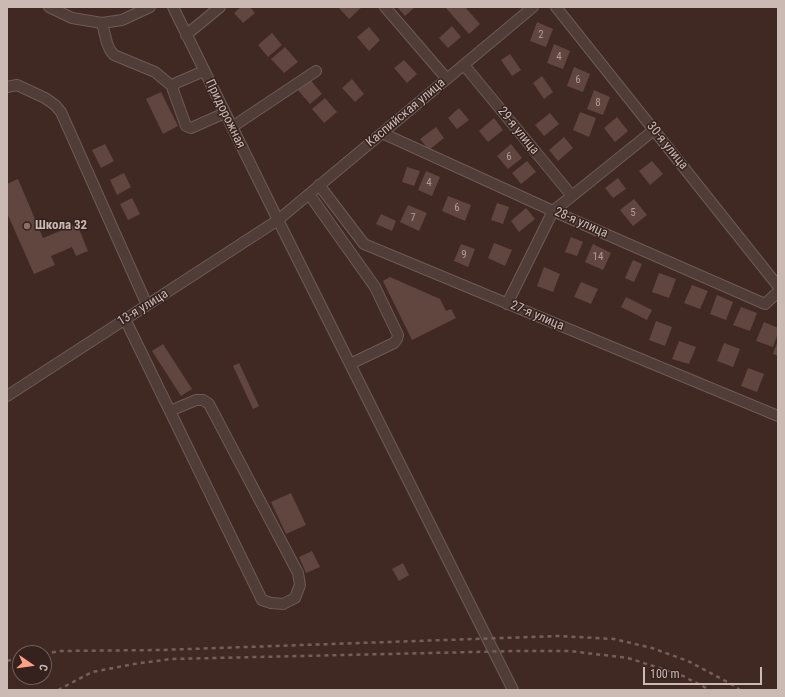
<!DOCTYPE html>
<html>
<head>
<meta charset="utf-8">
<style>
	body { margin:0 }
	#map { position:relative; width:785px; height:697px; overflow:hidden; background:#402923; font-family:"Roboto Condensed",sans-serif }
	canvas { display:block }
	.frame { position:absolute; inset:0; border:8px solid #cbb9b4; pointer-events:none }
	.north { position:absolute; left:12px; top:645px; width:40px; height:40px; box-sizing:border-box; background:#35211d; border:1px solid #715e59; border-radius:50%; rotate:103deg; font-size:11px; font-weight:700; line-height:16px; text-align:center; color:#cbb9b4 }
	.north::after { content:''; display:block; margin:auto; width:14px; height:18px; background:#fda187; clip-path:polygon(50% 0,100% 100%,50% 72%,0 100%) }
	.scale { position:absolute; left:643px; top:667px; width:119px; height:18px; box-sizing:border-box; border:2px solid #cbb9b4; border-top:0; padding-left:5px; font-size:12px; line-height:14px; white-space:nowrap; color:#cbb9b4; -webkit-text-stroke:3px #35211d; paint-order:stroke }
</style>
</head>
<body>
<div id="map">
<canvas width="785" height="697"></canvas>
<div class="frame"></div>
<div class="north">С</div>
<div class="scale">100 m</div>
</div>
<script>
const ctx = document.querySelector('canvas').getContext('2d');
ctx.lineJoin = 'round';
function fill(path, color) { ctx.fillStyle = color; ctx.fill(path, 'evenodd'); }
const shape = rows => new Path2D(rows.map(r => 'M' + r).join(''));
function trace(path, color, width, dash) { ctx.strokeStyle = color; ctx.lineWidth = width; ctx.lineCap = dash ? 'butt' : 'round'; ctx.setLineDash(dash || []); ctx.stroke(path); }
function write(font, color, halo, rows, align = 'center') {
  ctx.font = font + ' "Roboto Condensed",sans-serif'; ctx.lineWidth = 3; ctx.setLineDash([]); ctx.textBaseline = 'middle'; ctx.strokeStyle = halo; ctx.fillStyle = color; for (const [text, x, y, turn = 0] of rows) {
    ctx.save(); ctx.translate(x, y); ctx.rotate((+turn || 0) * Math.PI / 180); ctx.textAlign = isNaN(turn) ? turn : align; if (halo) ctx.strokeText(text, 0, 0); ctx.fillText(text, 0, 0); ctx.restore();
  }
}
const building = shape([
	[241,7,250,7,255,13,243,23,234,13],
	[338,7,362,7,349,19],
	[397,7,415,7,405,16],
	[445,7,465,7,480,24,469,34],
	[537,22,553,29,546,47,530,41],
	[452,26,461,37,448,48,439,38],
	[369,27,380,40,369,51,357,37],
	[272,33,282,45,268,57,258,45],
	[554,44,570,51,563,69,547,63],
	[285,47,298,62,284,73,271,59],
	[510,54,521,70,512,76,501,60],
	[404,60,417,74,407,83,394,68],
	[574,67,590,74,583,92,567,86],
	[542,76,553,92,544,99,533,83],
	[309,78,322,94,310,104,297,89],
	[352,79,364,94,355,102,342,88],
	[594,90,610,97,603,115,587,109],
	[161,92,178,126,163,134,146,99],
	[325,98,337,112,324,123,312,109],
	[459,108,469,120,457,129,448,118],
	[580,112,596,118,589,137,573,130],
	[550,113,559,124,544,136,535,125],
	[617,117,628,131,615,142,604,128],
	[494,118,503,130,488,142,479,131],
	[436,127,444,138,429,150,420,139],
	[564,137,573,148,558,161,549,150],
	[105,144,114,161,101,168,92,150],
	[511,144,522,158,508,169,497,156],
	[527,161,536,172,521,184,512,173],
	[652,161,663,174,650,185,639,171],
	[407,167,420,171,414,186,402,182],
	[426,171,440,177,432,196,418,190],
	[124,173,131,187,117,195,110,180],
	[618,178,626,189,613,198,605,188],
	[18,179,43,238,77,224,88,251,76,256,72,247,51,256,55,265,34,274,7,213,7,184],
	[448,196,471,205,465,221,442,211],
	[132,198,140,214,128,220,120,204],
	[634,199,647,215,633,226,620,210],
	[497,203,509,207,503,224,491,220],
	[408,205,427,213,419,231,400,222],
	[526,208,535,219,519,232,511,221],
	[381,214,396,221,392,231,376,224],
	[571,237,583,242,577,256,565,252],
	[494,243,512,250,505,266,488,258],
	[461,244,475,249,468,267,454,261],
	[593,244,611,253,603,270,585,262],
	[633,260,642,264,634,282,625,278],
	[544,267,560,274,553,292,537,286],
	[659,273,676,279,669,298,652,292],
	[390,277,440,299,446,311,451,309,456,318,412,340,383,281],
	[581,282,598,289,591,304,574,297],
	[692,285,708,291,700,309,684,303],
	[717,295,733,302,726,320,710,314],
	[626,297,652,310,647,320,621,307],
	[741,307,757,313,750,331,733,325],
	[656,321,672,327,665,346,649,340],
	[764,322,778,328,778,333,773,347,756,341],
	[778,340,778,356,773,354],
	[679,341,696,347,689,364,672,359],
	[724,343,740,349,733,367,717,361],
	[163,344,192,389,181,396,152,351],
	[239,363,259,406,253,409,233,366],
	[748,368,764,374,757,392,741,386],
	[291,493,306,525,286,534,271,502],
	[312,551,320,567,306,573,299,557],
	[403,563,409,575,399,581,392,569]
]);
const minor = shape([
	[49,7,72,18,102,23,122,20,150,7],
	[173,7,278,220,513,690],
	[385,7,447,79],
	[556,7,778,286],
	[102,23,107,43,110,50,114,55,155,72,173,87],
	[186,35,220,7],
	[464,65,572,196],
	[204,71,176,83,173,87,173,90,186,126,191,128,225,113],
	[7,87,17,85,45,98,55,105,61,112,147,305],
	[232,127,316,71],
	[382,133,553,211,765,304,778,292],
	[319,185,364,244,778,416],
	[309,194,375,287,398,335,397,339,394,343,350,364],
	[507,304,553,211,572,196,654,130],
	[125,319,262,600,271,603,283,604,295,598,300,585,298,573,209,404,203,400,196,400,170,411],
	[7,396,278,220,533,7]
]);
const rail = shape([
	[44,654,60,651,161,650,559,636,614,639,652,648,688,661,733,685,740,690],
	[7,661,20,657],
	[58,690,92,672,134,664,171,659,517,651,570,651,628,658,681,675,710,690]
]);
const markers = [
	[27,226,4,"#8d6e63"]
];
const numberNames = [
	["2",541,35],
	["4",559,57],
	["6",578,80],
	["8",598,103],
	["6",509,157],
	["4",429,183],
	["6",457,208],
	["5",633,213],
	["7",413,218],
	["9",464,255],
	["14",598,257]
];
const streetNames = [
	["Каспийская улица",406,113,-40],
	["Придорожная",225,114,64],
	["29-я улица",518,131,51],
	["30-я улица",667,146,51],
	["28-я улица",581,223,24],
	["13-я улица",143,308,-32],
	["27-я улица",537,316,23]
];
const poiNames = [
	["Школа 32",35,226]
];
fill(building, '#60463f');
trace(minor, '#6e5a56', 12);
trace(minor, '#503d38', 10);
trace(rail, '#775f59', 2.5, [4, 4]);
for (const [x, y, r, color] of markers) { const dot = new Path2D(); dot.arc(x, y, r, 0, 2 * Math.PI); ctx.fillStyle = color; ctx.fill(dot); trace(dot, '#35211d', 1.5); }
write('11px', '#b09c97', null, numberNames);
write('13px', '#cbb9b4', '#35211d', streetNames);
write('bold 13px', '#cbb9b4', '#35211d', poiNames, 'left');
</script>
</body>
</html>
